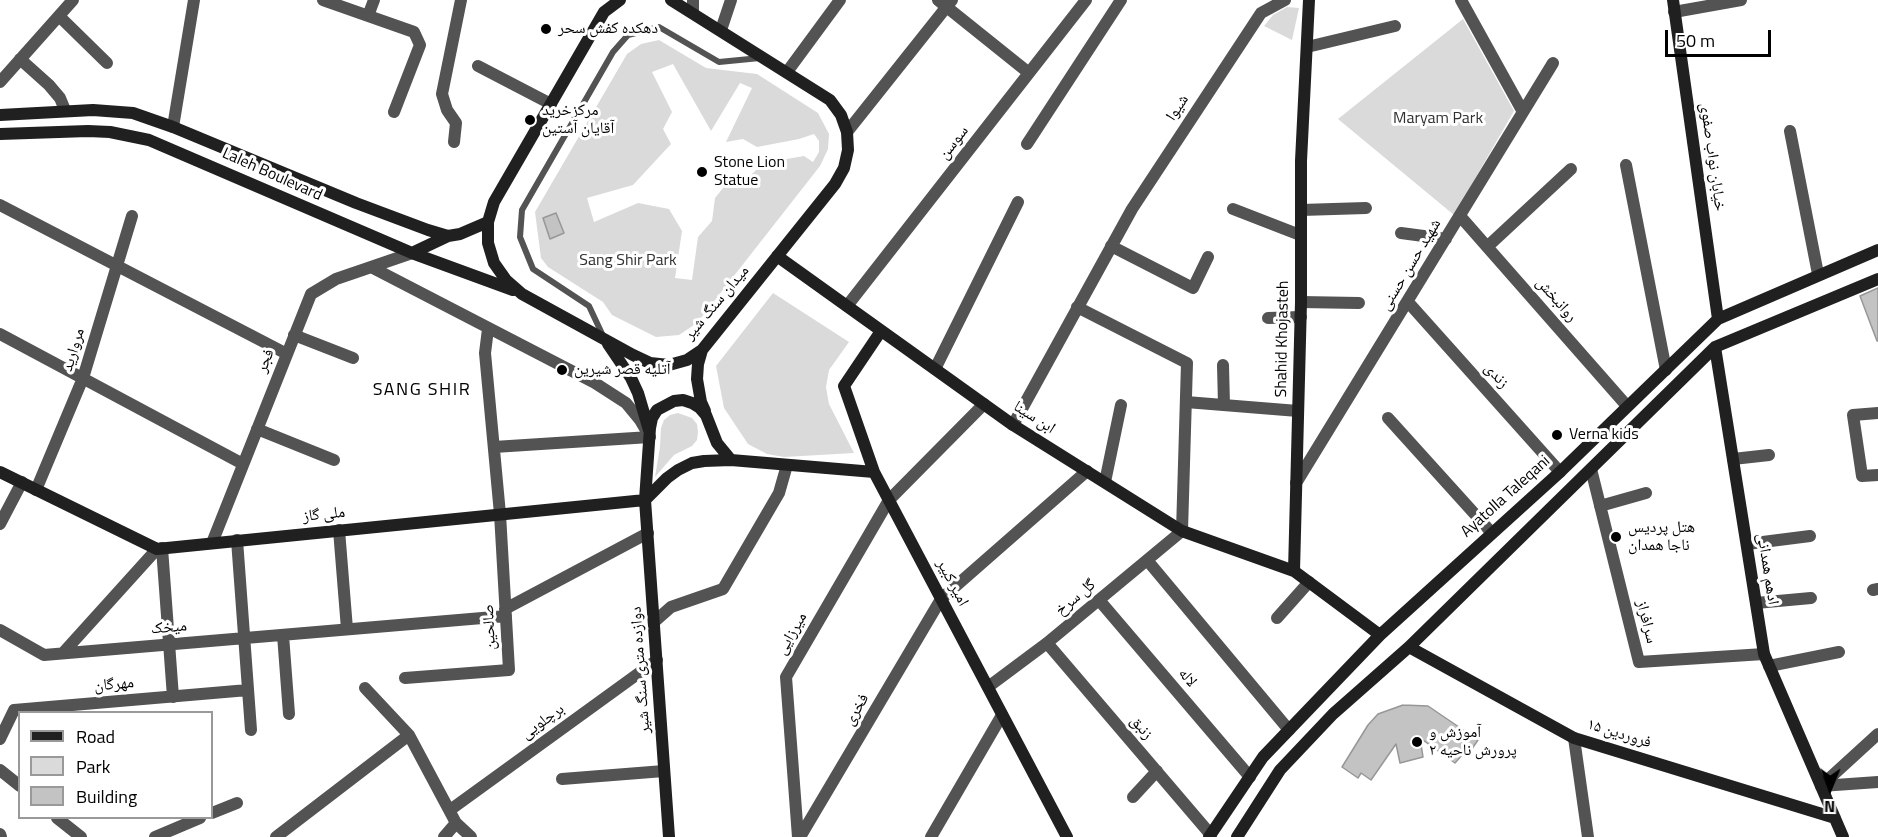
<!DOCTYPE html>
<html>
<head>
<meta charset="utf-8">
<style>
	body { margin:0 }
	#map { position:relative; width:1878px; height:837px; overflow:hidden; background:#fff; font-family:"Titillium Web",sans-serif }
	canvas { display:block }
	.legend { position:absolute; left:18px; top:711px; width:195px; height:108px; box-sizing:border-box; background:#fff; border:2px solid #999; margin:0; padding:8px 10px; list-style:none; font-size:18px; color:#000 }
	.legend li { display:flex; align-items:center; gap:12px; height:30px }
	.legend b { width:30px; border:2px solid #999 }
	.north { position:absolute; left:1800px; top:759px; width:60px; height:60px; -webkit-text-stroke:4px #fff; paint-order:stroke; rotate:181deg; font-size:16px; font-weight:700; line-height:24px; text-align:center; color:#000 }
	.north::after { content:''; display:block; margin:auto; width:21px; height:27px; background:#000; clip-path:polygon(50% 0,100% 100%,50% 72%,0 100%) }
	.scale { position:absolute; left:1665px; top:30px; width:106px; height:27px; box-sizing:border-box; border:3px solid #000; border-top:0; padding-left:8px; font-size:18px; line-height:21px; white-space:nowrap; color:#000; -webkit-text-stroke:4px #fff; paint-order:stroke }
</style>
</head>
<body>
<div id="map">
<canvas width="1878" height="837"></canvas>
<ul class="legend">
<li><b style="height:8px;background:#202020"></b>Road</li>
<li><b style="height:16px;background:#dadada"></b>Park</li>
<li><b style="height:16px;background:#c3c3c3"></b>Building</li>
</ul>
<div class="north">N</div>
<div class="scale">50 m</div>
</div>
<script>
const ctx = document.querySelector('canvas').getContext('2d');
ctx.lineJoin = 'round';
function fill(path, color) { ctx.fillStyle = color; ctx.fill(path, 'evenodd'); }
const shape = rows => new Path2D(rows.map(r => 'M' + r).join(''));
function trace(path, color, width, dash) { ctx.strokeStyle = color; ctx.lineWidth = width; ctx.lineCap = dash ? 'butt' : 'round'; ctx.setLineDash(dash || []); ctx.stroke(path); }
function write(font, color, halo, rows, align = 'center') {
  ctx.font = font + ' "Titillium Web","Noto Naskh Arabic",sans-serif'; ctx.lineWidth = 6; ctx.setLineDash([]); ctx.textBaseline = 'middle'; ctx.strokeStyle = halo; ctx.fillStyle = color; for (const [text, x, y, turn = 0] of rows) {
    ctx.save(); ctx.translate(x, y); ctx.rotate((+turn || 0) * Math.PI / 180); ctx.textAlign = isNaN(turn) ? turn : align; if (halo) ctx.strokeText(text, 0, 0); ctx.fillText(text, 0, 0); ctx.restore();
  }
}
const green = shape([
	[1287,7,1299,8,1292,40,1264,26,1273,15],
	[1463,19,1514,111,1454,215,1338,119],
	[659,40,706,68,757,74,818,113,829,134,828,149,820,166,697,323,679,335,656,337,612,315,603,302,548,267,541,258,535,212,627,54,641,44],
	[673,64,711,131,740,83,752,88,726,142,743,139,757,147,799,139,814,134,819,141,819,152,813,162,804,156,763,163,747,179,731,178,715,198,712,221,698,237,692,280,675,278,682,231,669,209,638,203,594,222,587,198,633,185,671,144,663,129,672,112,652,72],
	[773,293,849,342,829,370,826,387,829,404,854,453,784,457,767,454,748,444,724,408,716,366],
	[678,413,692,418,697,424,698,432,697,440,692,446,674,455,655,477,660,447,661,428,664,420,670,415]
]);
const building = shape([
	[556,213,564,233,550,239,543,218,556,213],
	[1878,288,1878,341,1877,341,1860,296,1878,288],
	[1403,705,1428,706,1478,740,1467,756,1463,754,1455,763,1420,738,1423,757,1400,763,1396,744,1371,780,1361,773,1358,778,1342,767,1368,725,1378,714,1403,705]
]);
const lane = shape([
	[604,338,589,306,533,269,520,237,522,210,613,52,628,35,659,27,719,62,760,58]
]);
const street = shape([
	[323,0,414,32,420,45,394,112],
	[938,0,1029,73],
	[1461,0,1523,112],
	[1674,12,1741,0],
	[693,13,693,0],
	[59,16,107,63],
	[368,16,374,0],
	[721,30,731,0],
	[1307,47,1395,26],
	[20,59,49,85,60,98,65,110],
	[478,66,551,104],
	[787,72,840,0],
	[0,82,73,0],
	[173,127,194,0],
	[1790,131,1818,274],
	[847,132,952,0],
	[454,142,456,123,447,110,442,94,461,0],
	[1027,144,1121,0],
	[1626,165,1666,370],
	[0,205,287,354],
	[1233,209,1300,235],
	[1301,210,1366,208],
	[1460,216,1627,406],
	[1401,233,1446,239],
	[1111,246,1193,288,1208,257],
	[1487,247,1571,169],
	[371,267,595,383,626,403,640,420,650,437,494,447],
	[1301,302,1359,303],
	[1408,302,1560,472],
	[847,306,1086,0],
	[1268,318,1301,317],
	[0,334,243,464],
	[294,335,353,358],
	[1223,365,1224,405],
	[935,369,1018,202],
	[1186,402,1298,411],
	[1878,413,1853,415,1862,476,1878,475],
	[1388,418,1491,532],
	[1013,425,1132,209,1261,13,1285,0],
	[257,429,334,460],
	[1733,459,1769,455],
	[1591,469,1639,662,1764,654],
	[1105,482,1121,405],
	[1296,483,1553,63],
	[36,490,83,378,132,216],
	[1600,506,1646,493],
	[0,524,22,482],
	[339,530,347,629],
	[237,540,251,730],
	[212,543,311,294,336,279,412,253],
	[1747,544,1810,536],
	[162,548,173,697],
	[1147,560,1289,730],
	[1873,590,1878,589],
	[1099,600,1250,777],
	[1756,603,1811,598],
	[505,609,648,533],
	[1277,618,1309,582],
	[654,622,671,607,723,589,779,493,787,465],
	[0,630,44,655,506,616],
	[283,635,289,714],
	[1047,643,1211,835],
	[63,653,157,549],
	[1769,666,1839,652],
	[405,678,509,670,500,514,485,353,488,329],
	[988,687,1047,643,1182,531,1187,363,1077,307],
	[365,688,409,735,456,823,471,837],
	[1574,738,1588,837],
	[0,739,14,710,248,690],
	[0,770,20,786],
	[562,779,664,771],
	[1821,786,1878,734],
	[1821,786,1878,782],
	[1133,797,1157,771],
	[450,810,657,660],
	[212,813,237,803],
	[57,818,81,837],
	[0,834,1,837],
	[155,837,200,818],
	[276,837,409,735],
	[444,837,456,823],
	[798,837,786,677,889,500,984,404],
	[800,837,941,599,1087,471],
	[931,837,1002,715]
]);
const secondary = shape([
	[620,0,604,12,494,202,488,222,488,243,494,263,506,280,522,294,633,355,650,363,669,365,687,360,702,350,835,184,844,168,848,150,847,132,841,115,830,100,671,0],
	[1673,0,1718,319],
	[0,115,93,110,133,113,173,127,356,203,428,230,448,236,460,234,488,222],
	[0,134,88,131,110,132,149,140,412,253,513,290],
	[412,253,448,236],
	[777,256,1013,425,1182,531,1294,571,1380,635],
	[608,344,631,378,638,393,649,430],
	[1715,347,1764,654,1843,837],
	[702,350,698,364,697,379,701,402,705,411],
	[0,472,157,549,645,500],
	[874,472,844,386,881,331],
	[645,500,667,478,678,470,692,463,704,461,731,460,874,472,1067,837],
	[1294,571,1301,302,1301,161,1309,0],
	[1409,647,1574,738,1835,818],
	[669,837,645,500,650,428,652,418,657,410,674,401,683,400,692,403,700,408,706,415,717,443,731,460],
	[1209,837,1263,757,1380,635,1560,472,1718,319,1878,250],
	[1237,837,1280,770,1333,714,1409,647,1715,347,1878,279]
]);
const markers = [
	[546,29,6,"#000"],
	[530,120,6,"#000"],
	[702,172,6,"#000"],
	[562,370,6,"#000"],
	[1557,435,6,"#000"],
	[1616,537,6,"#000"],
	[1417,742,6,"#000"]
];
const poiNames = [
	["دهکده کفش سحر",558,29],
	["مرکزخرید",542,111],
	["آقایان آستین",542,129],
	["Stone Lion",714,163],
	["Statue",714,181],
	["آتلیه قصر شیرین",574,370],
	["Verna kids",1569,435],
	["هتل پردیس",1628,528],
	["ناجا همدان",1628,546],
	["آموزش و",1429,733],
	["پرورش ناحیه ۲",1429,751]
];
const streetNames = [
	["شیوا",1178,108,-57],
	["سوسن",954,143,-52],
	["خیابان نواب صفوی",1712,157,82],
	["Laleh Boulevard",272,175,24],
	["شهید حسن حسنی",1411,265,-59],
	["روانبخش",1556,300,49],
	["میدان سنگ شیر",717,303,-50],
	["Shahid Khojasteh",1283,339,-89],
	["مروارید",74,350,-73],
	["فجر",266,361,-68],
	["زندی",1496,376,48],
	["ابن سینا",1034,418,33],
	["Ayatolla Taleqani",1506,497,-42],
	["ملی گاز",324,515,-6],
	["ادهم همدانی",1767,569,81],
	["امیر کبیر",952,583,62],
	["گل سرخ",1076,598,-40],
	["سرافراز",1646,622,76],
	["صالحین",490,627,-93],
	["میخک",169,628,-5],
	["میرزایی",792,634,-60],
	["دوازده متری سنگ شیر",641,670,-94],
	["لاله",1187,678,50],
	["مهرگان",114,685,-5],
	["فخری",857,710,-59],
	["برچلویی",543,722,-36],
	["زنبق",1141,728,50],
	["۱۵ فروردین",1619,734,17]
];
const parkNames = [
	["Maryam Park",1438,119],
	["Sang Shir Park",628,261]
];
const neighbourhoodNames = [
	["SANG SHIR",422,391]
];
fill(green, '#dadada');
fill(building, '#c3c3c3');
trace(building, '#979797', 1.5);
trace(lane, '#535353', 6);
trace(street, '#535353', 12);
trace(secondary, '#202020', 12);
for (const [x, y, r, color] of markers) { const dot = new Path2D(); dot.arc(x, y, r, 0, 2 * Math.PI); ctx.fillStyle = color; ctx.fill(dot); trace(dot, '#fff', 2); }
write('16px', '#000', '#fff', poiNames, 'left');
write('16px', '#000', '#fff', streetNames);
write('16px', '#313131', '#fff', parkNames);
ctx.letterSpacing = '1.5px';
write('18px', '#000', '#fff', neighbourhoodNames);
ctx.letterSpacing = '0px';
</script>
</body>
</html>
